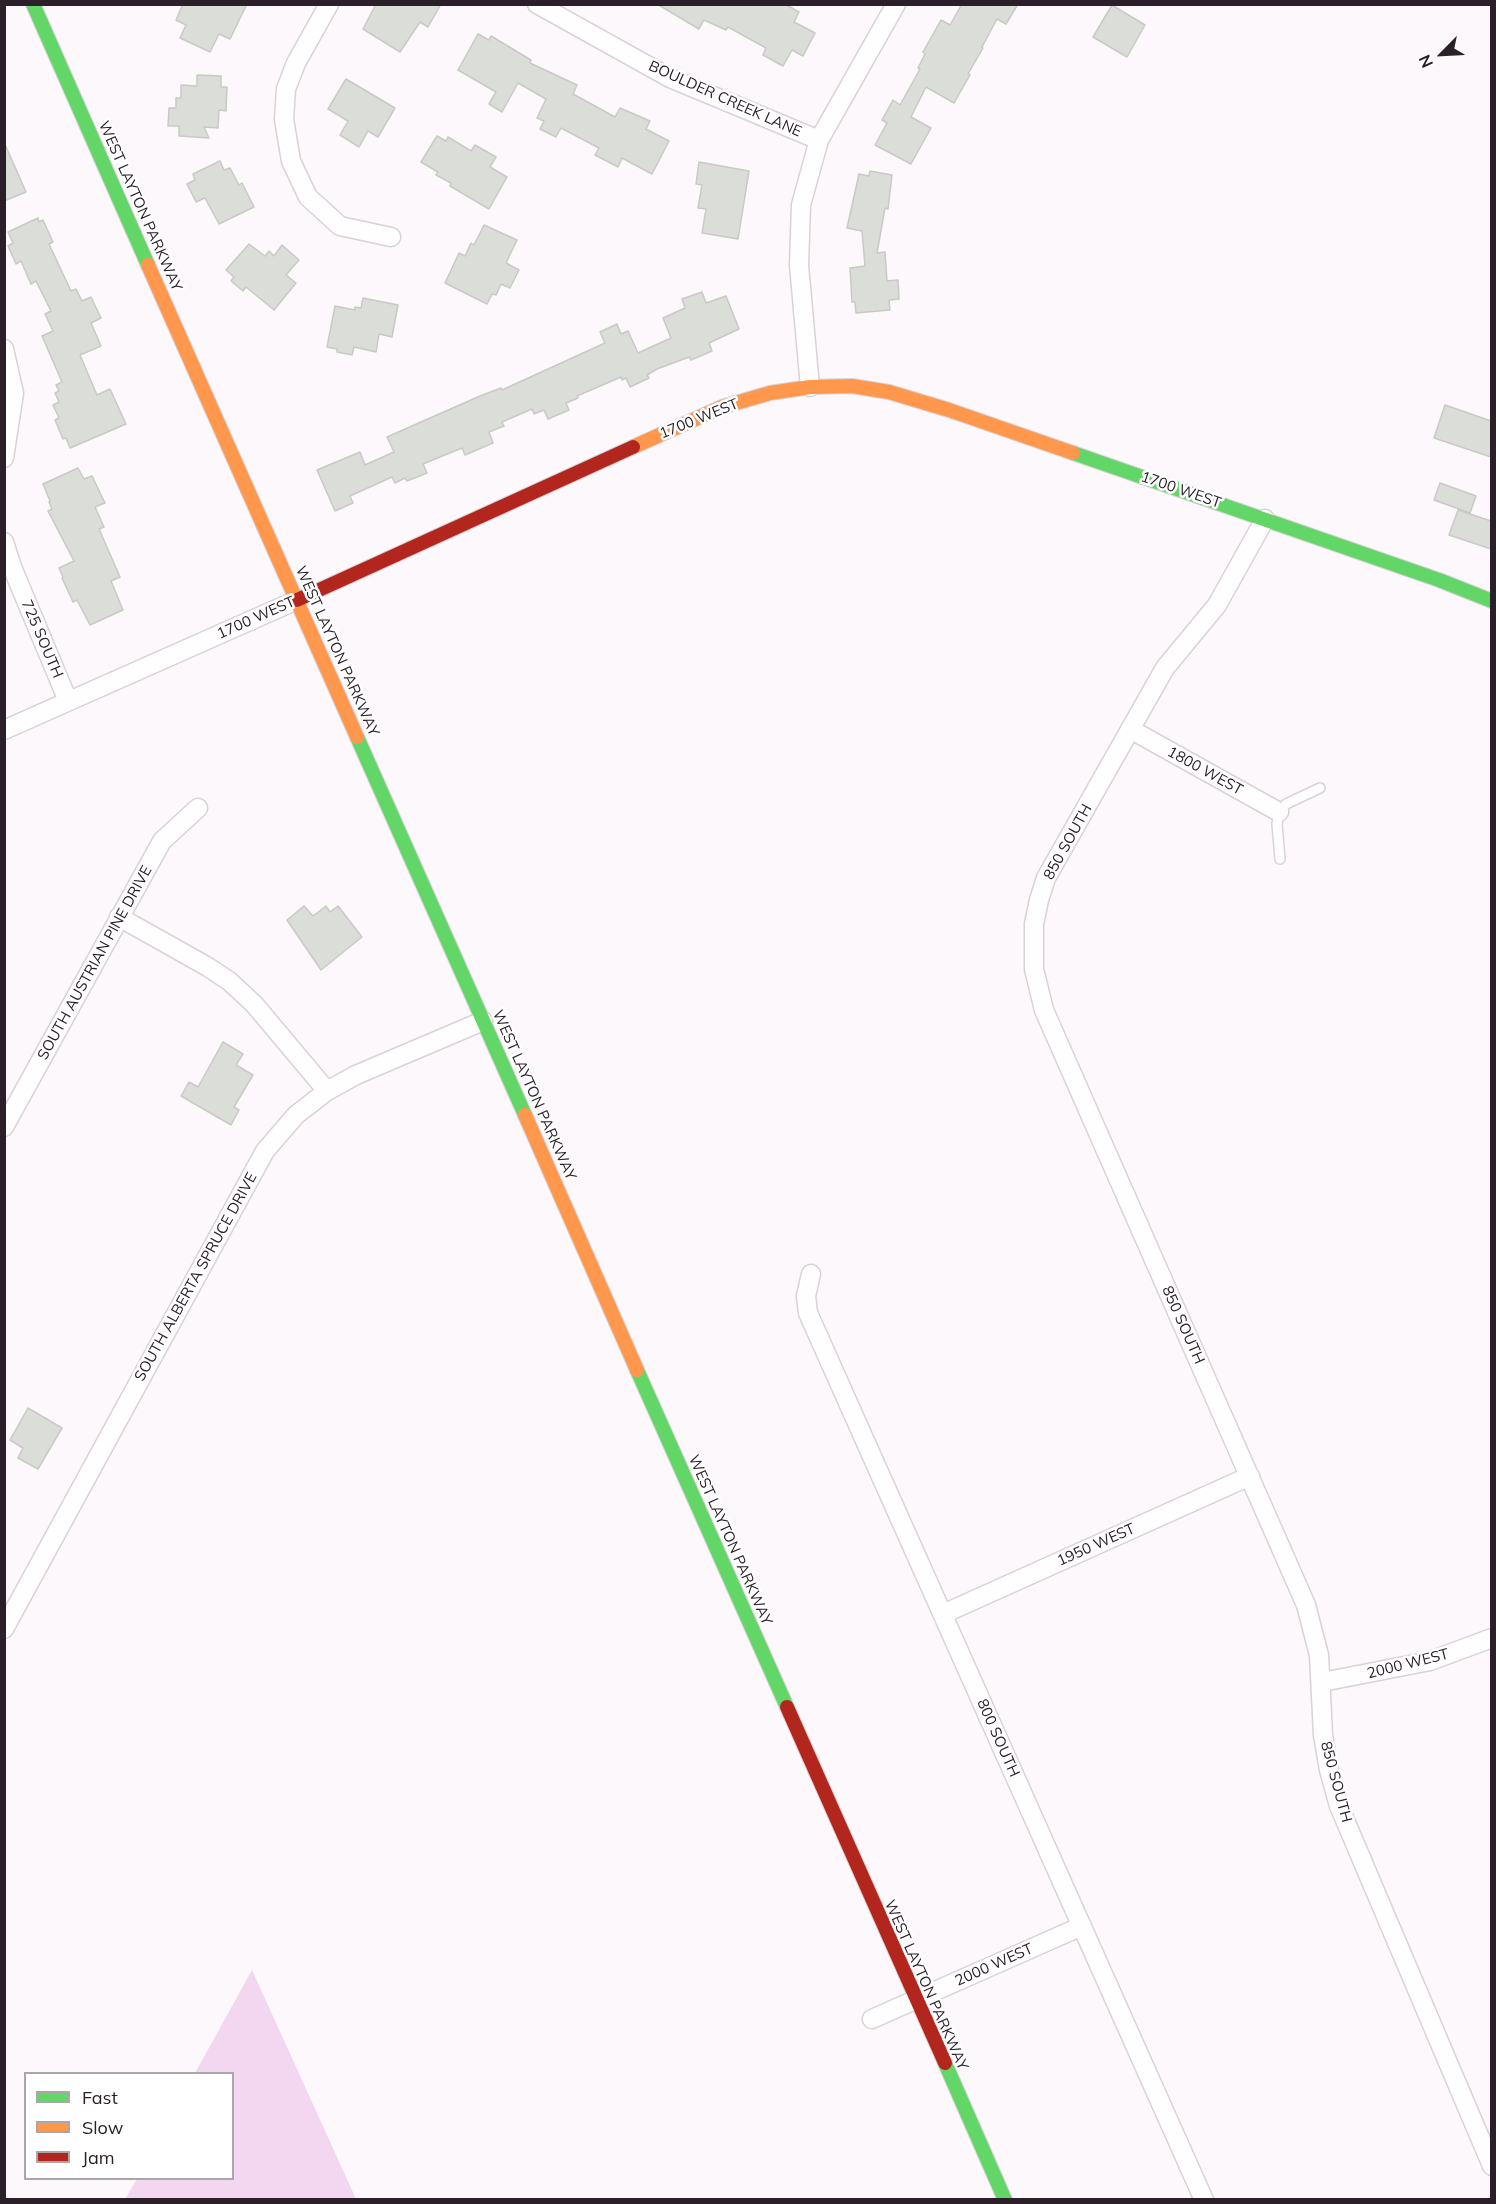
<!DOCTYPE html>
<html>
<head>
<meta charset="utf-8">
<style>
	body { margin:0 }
	#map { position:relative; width:1496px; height:2204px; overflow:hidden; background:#fcf8fb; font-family:Mulish,sans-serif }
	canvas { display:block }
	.frame { position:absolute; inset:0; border:6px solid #2b202a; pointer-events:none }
	.legend { position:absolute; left:24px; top:2072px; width:210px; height:108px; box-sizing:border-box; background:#fff; border:2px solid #aaa6aa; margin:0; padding:8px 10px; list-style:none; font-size:18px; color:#2b202a }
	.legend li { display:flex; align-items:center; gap:12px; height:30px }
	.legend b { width:30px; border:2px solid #aaa6aa }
	.north { position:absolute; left:1412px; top:24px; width:60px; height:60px; -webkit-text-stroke:4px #fff; paint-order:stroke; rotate:246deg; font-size:16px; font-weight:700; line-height:24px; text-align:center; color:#2b202a }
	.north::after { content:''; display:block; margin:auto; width:21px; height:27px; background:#2b202a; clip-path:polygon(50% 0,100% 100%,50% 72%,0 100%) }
</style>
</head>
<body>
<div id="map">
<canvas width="1496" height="2204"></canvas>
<div class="frame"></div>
<ul class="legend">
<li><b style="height:8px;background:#63d668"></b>Fast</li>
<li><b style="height:8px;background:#ff974d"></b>Slow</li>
<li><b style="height:8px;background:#b3261e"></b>Jam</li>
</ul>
<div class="north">N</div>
</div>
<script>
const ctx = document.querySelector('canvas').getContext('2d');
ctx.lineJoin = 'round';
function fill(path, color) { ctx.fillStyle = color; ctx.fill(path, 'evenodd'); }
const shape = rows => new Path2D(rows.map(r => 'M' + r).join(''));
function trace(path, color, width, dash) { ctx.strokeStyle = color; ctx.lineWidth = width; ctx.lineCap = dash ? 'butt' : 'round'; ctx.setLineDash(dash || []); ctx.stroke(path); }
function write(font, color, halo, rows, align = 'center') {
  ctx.font = font + ' Mulish,sans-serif'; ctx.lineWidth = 5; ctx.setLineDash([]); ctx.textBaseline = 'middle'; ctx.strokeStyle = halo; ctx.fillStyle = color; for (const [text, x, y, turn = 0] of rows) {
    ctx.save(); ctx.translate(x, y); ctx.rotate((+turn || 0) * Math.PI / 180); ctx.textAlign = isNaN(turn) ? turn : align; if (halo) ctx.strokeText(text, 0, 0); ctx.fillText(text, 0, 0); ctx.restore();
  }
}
const green = shape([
	[252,1970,356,2199,125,2199,137,2179,232,2178,232,2074,195,2073]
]);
const building = shape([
	[183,4,247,4,230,39,219,34,210,52,180,38,186,25,176,20,183,4],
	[376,4,441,4,428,27,420,22,400,52,363,29,376,4],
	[657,4,785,4,799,12,794,22,815,33,803,56,792,50,783,66,763,55,766,48,728,27,726,30,704,20,699,29,657,4],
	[962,4,1018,4,1006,24,997,19,982,47,983,48,968,74,970,75,954,103,926,87,911,117,931,128,911,164,875,145,887,123,882,120,893,100,900,105,920,69,918,68,925,54,923,52,941,20,950,25,962,4],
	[1112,5,1145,25,1127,57,1093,37,1112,5],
	[478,34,489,40,491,36,531,60,530,63,577,85,573,94,615,117,620,108,650,121,646,129,669,141,652,174,622,158,618,167,595,155,599,148,561,128,556,137,540,129,544,121,537,118,546,99,518,83,502,112,489,104,496,92,458,70,478,34],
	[197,75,221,76,221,87,227,87,226,111,219,110,218,128,204,127,209,138,179,136,179,126,168,126,169,108,176,108,176,98,181,98,181,85,197,86,197,75],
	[346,79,395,108,378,137,368,131,359,147,340,135,348,121,328,109,346,79],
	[437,136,446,141,448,137,471,151,475,145,496,157,490,167,507,177,489,209,450,186,451,183,436,175,438,172,421,162,437,136],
	[4,142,26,192,4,201,4,142],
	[220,161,224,170,230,168,239,185,242,183,254,207,219,224,205,198,196,202,187,184,195,180,193,174,220,161],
	[699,162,749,171,738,239,702,233,706,209,698,208,702,185,696,184,699,162],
	[870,171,892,175,888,209,885,208,877,253,885,252,887,281,898,280,899,299,889,300,890,310,856,313,855,302,852,302,850,268,865,266,862,231,847,228,859,174,869,176,870,171],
	[38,218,39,222,43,220,53,242,49,244,71,291,76,289,82,301,91,297,101,318,91,323,101,346,80,355,97,395,110,389,126,424,70,448,66,438,63,439,55,420,59,418,53,405,59,402,55,393,59,391,56,385,62,382,42,336,53,331,45,314,51,311,36,281,31,284,21,261,16,264,8,246,13,243,8,232,38,218],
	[484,225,517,240,506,263,519,270,510,288,501,284,496,295,492,294,487,304,445,283,459,253,465,256,471,243,474,245,484,225],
	[249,244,265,256,269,251,274,256,282,245,299,260,286,275,296,283,274,310,246,287,243,291,231,281,234,277,226,270,249,244],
	[702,292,706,303,726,296,739,329,709,343,712,351,691,360,689,357,657,369,647,375,649,378,630,387,626,378,622,380,621,377,577,396,578,398,566,403,569,410,548,419,544,410,534,414,532,409,502,422,504,426,489,432,493,443,465,455,462,448,423,464,427,473,407,481,405,478,395,483,392,477,350,496,353,503,335,511,317,470,360,452,365,465,394,452,387,437,480,396,501,388,502,390,605,343,600,332,617,324,621,334,628,331,638,353,671,338,663,318,685,308,682,299,702,292],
	[363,298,398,305,392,337,379,334,376,352,354,347,352,355,337,352,337,349,327,347,335,306,355,310,355,307,361,308,363,298],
	[1445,405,1491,421,1491,457,1434,438,1445,405],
	[78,468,84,479,92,476,105,503,95,507,104,527,99,529,120,577,111,581,123,610,90,625,77,600,73,602,62,578,63,577,59,568,74,561,48,511,52,509,49,502,50,501,43,484,78,468],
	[1440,483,1476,496,1470,513,1434,500,1440,483],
	[1458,510,1491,521,1491,549,1449,535,1458,510],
	[304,906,313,916,326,906,330,912,338,906,362,937,321,970,287,920,304,906],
	[223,1042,243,1054,236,1065,253,1075,234,1107,239,1110,231,1125,181,1096,189,1082,198,1087,223,1042],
	[28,1408,62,1428,38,1469,18,1458,23,1448,10,1440,28,1408]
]);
const lane = shape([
	[1280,859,1277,824,1279,812,1286,804,1320,788]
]);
const street = shape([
	[329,4,296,63,286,89,284,119,291,161,308,197,340,226,391,237],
	[537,4,670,78,819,140],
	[4,349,14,393,4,458],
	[810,387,799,265,801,205,819,140,896,4],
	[1265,519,1217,605,1165,668,1046,878,1039,900,1034,924,1034,969,1044,1010,1306,1605,1319,1655,1323,1735,1329,1770,1339,1806,1492,2166],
	[4,542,12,567,68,701],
	[1130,729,1279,812],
	[4,730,297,600],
	[119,917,208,967,229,981,254,1004,327,1091],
	[4,1127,162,841,198,808],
	[811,1274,806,1296,808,1313,1204,2200],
	[943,1614,1250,1476],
	[4,1629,265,1151,296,1115,327,1091,356,1075,483,1021],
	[1322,1682,1430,1661,1492,1638],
	[872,2019,1082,1926]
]);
const fast = shape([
	[33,4,148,265],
	[1073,453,1439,580,1492,601],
	[357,737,525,1115],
	[637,1370,787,1707],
	[945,2063,1005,2200]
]);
const slow = shape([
	[148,265,357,737],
	[633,447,722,407,770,393,810,387,852,386,889,392,949,410,1073,453],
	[525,1115,637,1370]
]);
const jam = shape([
	[297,600,633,447],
	[787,1707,945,2063]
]);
const streetNames = [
	["BOULDER CREEK LANE",725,99,24],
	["WEST LAYTON PARKWAY",140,206,66],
	["1700 WEST",699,419,-22],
	["1700 WEST",1181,490,19],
	["1700 WEST",256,618,-24],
	["725 SOUTH",42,639,67],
	["WEST LAYTON PARKWAY",337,651,66],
	["1800 WEST",1205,771,29],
	["850 SOUTH",1068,842,-61],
	["SOUTH AUSTRIAN PINE DRIVE",95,963,-61],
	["WEST LAYTON PARKWAY",534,1095,66],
	["SOUTH ALBERTA SPRUCE DRIVE",196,1277,-61],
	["850 SOUTH",1183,1325,66],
	["WEST LAYTON PARKWAY",730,1540,66],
	["1950 WEST",1096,1545,-24],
	["2000 WEST",1408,1664,-14],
	["800 SOUTH",998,1738,66],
	["850 SOUTH",1336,1782,75],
	["2000 WEST",994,1965,-24],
	["WEST LAYTON PARKWAY",926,1985,66]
];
fill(green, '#f3d7f0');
fill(building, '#dbddd8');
trace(building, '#c8cac6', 1.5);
trace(lane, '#d9d2d8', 12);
trace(street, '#d9d2d8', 21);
trace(fast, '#d9d2d8', 16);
trace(slow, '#d9d2d8', 16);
trace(jam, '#d9d2d8', 16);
trace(lane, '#fffefe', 9);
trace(street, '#fffefe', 18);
trace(fast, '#63d668', 14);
trace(slow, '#ff974d', 14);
trace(jam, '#b3261e', 14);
write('15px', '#2b202a', '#fff', streetNames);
</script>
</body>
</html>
